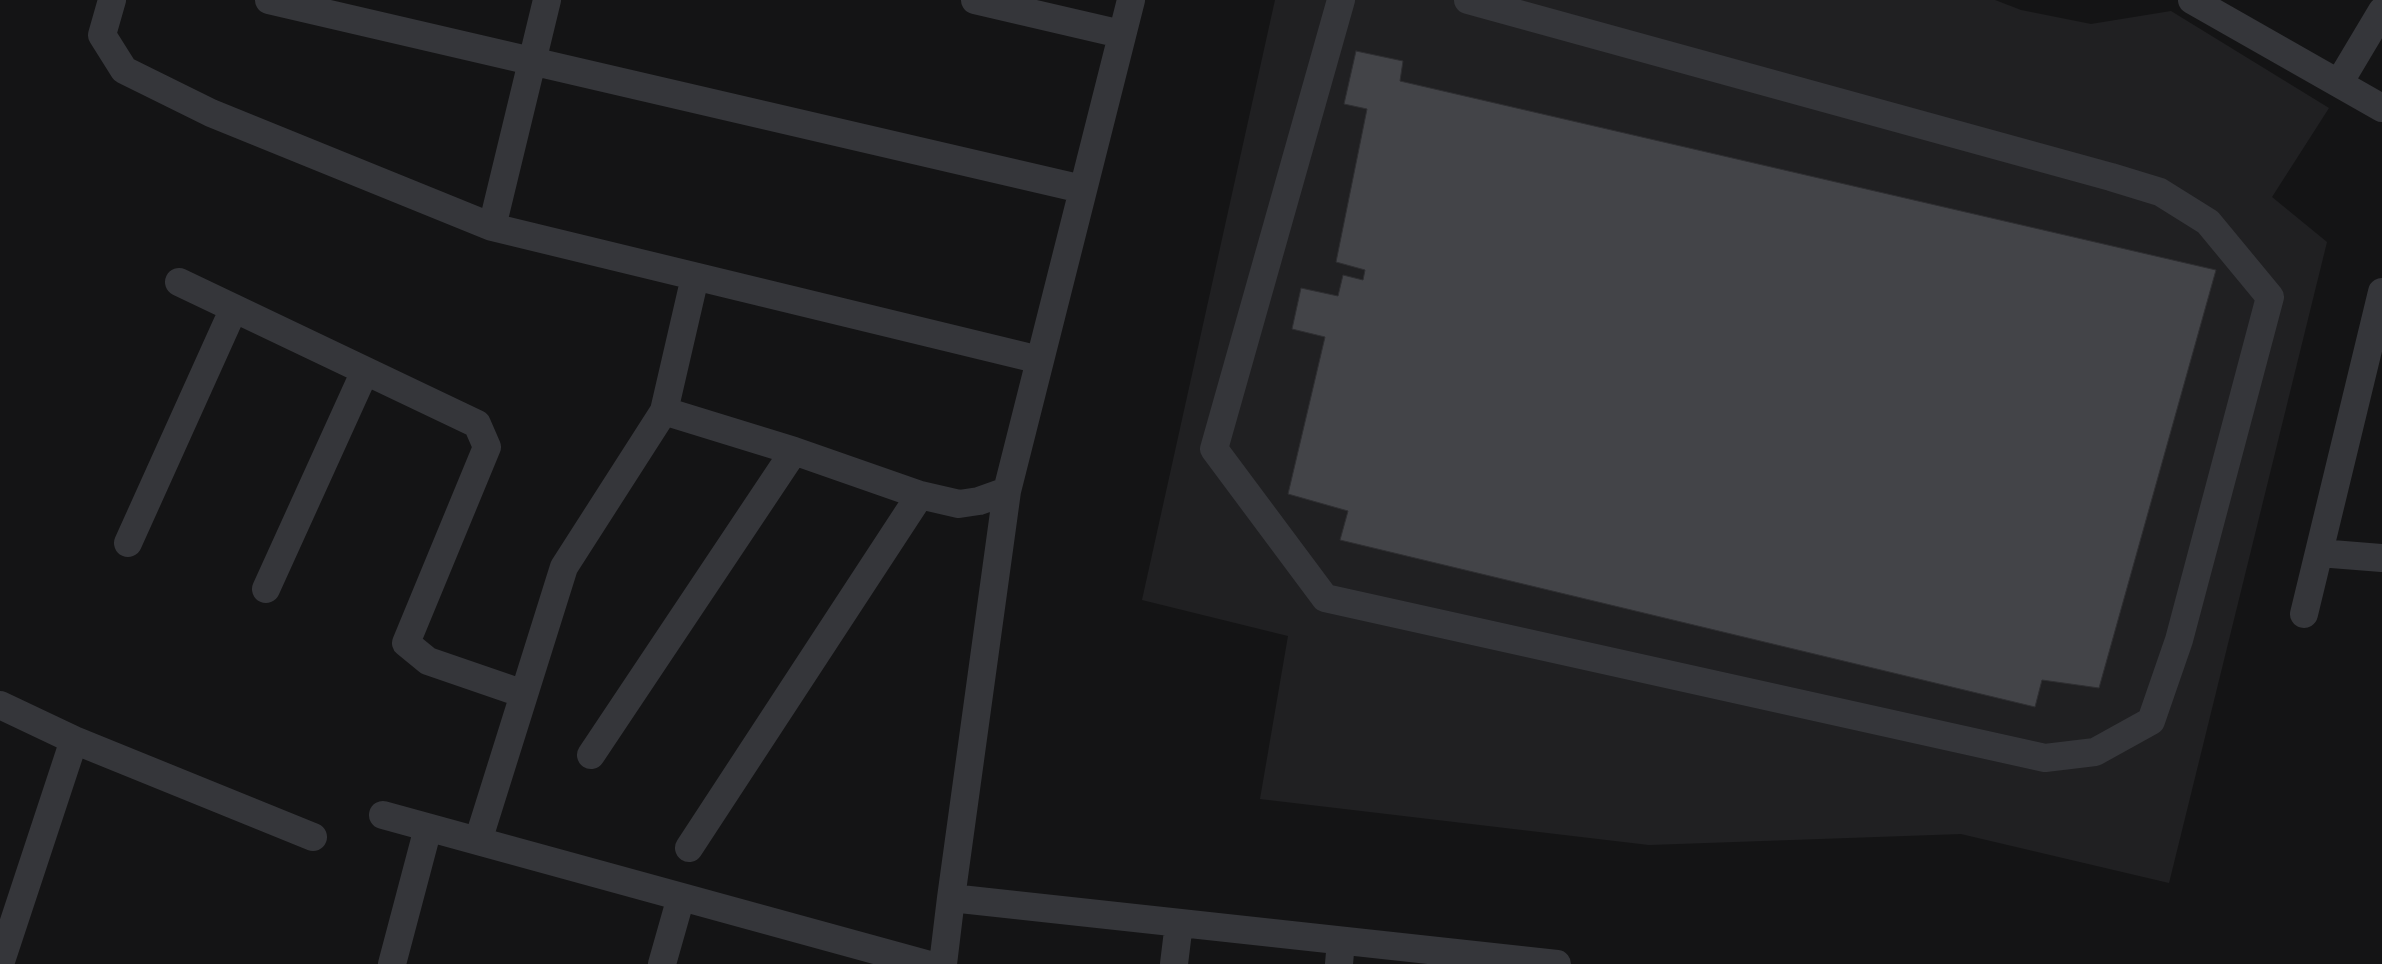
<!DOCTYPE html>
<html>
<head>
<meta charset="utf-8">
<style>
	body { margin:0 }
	canvas { display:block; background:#141415 }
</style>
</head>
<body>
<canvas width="2382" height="964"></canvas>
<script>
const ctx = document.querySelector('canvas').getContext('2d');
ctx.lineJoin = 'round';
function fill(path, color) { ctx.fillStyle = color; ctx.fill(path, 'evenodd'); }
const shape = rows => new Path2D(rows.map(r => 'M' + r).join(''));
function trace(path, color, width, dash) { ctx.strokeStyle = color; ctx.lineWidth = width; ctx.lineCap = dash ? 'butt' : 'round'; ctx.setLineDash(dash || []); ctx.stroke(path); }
const built = shape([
	[1275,0,1995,0,2021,10,2091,24,2171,11,2329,108,2272,197,2327,242,2169,883,1961,834,1649,845,1260,799,1288,636,1142,600]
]);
const building = shape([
	[1356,51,1403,61,1400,81,2216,270,2099,688,2042,680,2035,707,1340,540,1348,511,1288,494,1325,337,1292,329,1301,288,1338,296,1343,275,1363,280,1365,270,1336,262,1367,109,1344,104,1356,51]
]);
const minor = shape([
	[112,0,102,35,124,70,211,113,492,227,1040,360],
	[269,0,1082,189],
	[975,0,1121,34],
	[1341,0,1214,449,1325,598,2045,758,2095,752,2151,721,2179,640,2270,297,2208,222,2160,192,2111,177,1468,0],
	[2192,0,2382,108],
	[2339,83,2382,11],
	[492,227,547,0],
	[695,277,664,411,794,451,920,495,959,504,979,501,1007,491],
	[179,282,477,424,487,447,406,643,428,661,524,694],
	[128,543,234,308],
	[2319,553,2382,558],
	[266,589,365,371],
	[2304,614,2382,292],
	[0,705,74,740,313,837],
	[591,755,794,451],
	[383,815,926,964],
	[478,841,564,567,664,411],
	[689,848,920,495],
	[951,898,1557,964],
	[0,964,74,740],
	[392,964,428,828],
	[662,964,681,897],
	[943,964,951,898,1007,491,1131,0],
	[1174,964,1179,923],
	[1339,964,1341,941]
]);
fill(built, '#202022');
fill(building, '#434448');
trace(building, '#2e2e31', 1);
trace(minor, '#35363a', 28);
</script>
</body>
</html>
